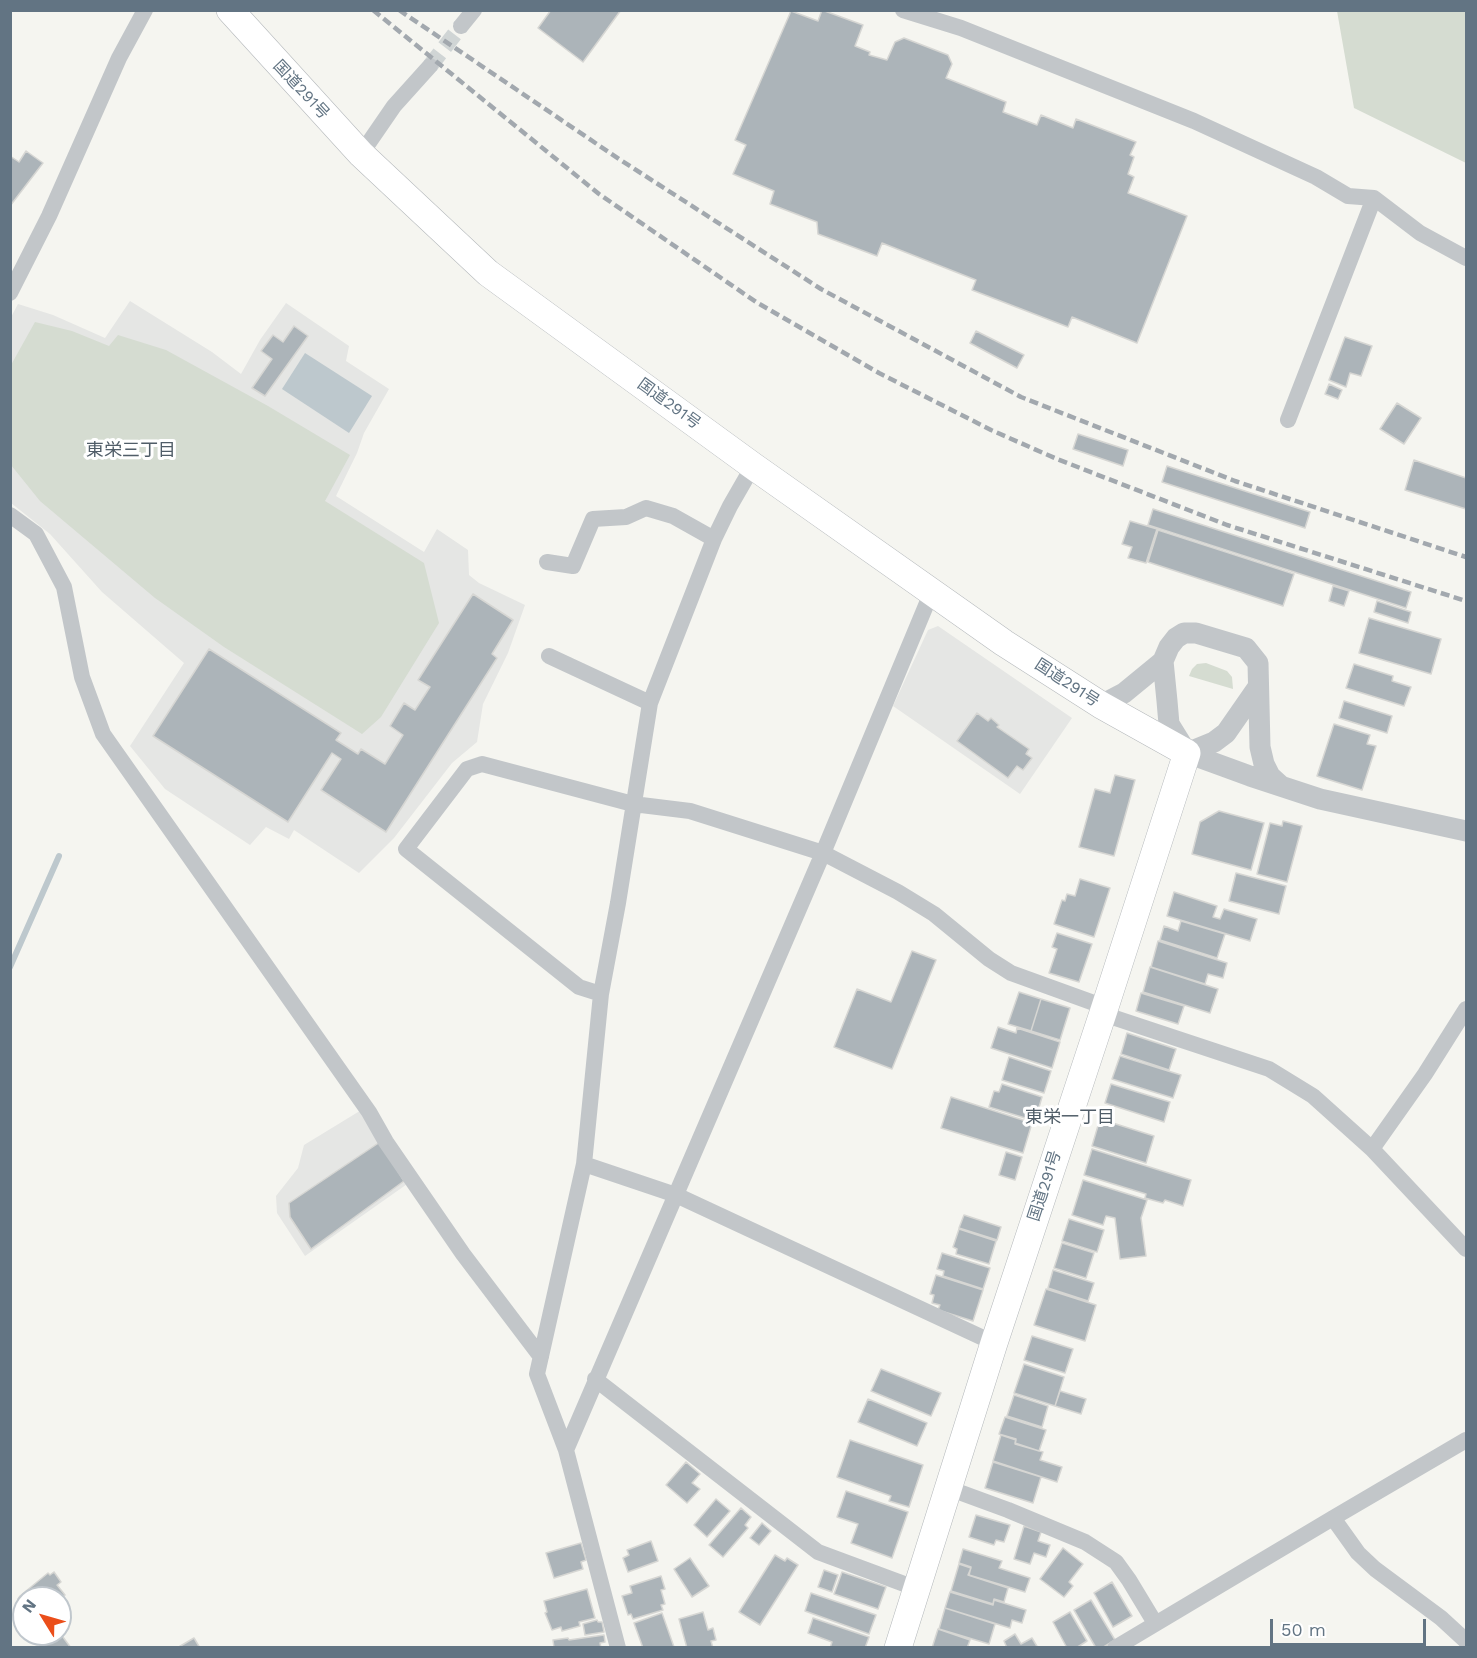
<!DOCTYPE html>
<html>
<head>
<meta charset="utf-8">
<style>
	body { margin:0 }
	#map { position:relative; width:1477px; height:1658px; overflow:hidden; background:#f5f5f0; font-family:"Work Sans",sans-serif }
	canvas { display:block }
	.frame { position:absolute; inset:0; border:12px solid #627483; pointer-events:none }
	.north { position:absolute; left:12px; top:1586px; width:60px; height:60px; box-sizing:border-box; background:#fff; border:2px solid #c0c7cd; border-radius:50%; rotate:307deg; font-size:16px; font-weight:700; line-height:24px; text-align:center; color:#627483 }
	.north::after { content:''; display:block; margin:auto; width:21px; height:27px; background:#eb4e1a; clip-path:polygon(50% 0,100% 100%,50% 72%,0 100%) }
	.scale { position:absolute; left:1270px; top:1619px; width:156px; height:27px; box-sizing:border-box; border:3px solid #627483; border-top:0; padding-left:8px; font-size:18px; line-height:21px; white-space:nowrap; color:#627483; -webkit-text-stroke:4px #fff; paint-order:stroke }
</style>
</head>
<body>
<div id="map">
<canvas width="1477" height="1658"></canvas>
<div class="frame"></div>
<div class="north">N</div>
<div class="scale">50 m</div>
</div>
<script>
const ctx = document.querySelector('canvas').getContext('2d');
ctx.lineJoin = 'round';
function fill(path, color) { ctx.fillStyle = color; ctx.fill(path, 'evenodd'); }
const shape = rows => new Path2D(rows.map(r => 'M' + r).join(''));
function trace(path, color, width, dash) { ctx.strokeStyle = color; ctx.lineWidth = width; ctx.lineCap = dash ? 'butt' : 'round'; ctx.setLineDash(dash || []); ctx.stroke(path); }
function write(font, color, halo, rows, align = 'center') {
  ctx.font = font + ' "Work Sans","Noto Sans JP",sans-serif'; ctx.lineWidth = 6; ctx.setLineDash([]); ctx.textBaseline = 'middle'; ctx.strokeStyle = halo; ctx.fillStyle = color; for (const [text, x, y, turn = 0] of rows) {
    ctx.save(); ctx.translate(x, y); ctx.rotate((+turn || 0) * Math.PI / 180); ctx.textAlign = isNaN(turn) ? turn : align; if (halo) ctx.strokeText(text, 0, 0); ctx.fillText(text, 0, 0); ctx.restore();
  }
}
const built = shape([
	[130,301,212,352,241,374,260,340,286,303,349,346,346,361,389,389,364,433,357,453,336,496,424,552,437,529,468,550,469,575,479,583,525,605,508,653,483,704,477,742,452,763,394,838,359,873,294,830,289,839,266,827,250,845,165,789,130,746,184,663,102,592,50,534,11,503,10,319,18,304,53,315,105,338],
	[938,626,1072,718,1020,794,893,706,928,630],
	[363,1109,410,1182,305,1256,277,1213,276,1196,298,1168,304,1145]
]);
const green = shape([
	[1337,11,1466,11,1466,163,1354,108],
	[35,322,72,331,109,346,118,335,166,350,268,406,350,455,325,501,424,563,439,623,381,717,362,734,224,647,155,598,40,501,11,465,11,365],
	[1206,663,1227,671,1232,677,1233,689,1189,676,1192,669,1197,664]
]);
const water = shape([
	[305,353,372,396,349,433,282,389]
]);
const stream = shape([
	[10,967,59,856]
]);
const building = shape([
	[551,10,621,10,583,62,538,28,551,10],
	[822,10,863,25,855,46,870,52,869,55,887,60,895,42,904,38,948,55,952,64,946,78,1006,102,1003,112,1037,125,1041,115,1073,128,1076,119,1136,142,1130,155,1134,157,1128,174,1134,177,1128,193,1187,216,1137,343,1072,317,1068,327,972,290,976,280,882,243,877,256,818,234,817,222,770,204,774,191,733,174,746,145,735,140,791,11,818,21,822,10],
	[26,151,43,163,10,206,10,156,19,162,26,151],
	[294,326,308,336,265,396,252,388,272,359,261,351,273,335,283,342,294,326],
	[976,331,1024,355,1017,368,970,343,976,331],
	[1345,337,1372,346,1361,376,1350,373,1346,387,1329,380,1345,337],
	[1329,384,1342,390,1338,399,1325,394,1329,384],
	[1397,403,1421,418,1404,444,1380,429,1397,403],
	[1078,434,1128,450,1123,466,1073,449,1078,434],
	[1414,460,1466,478,1466,509,1405,490,1414,460],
	[1167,466,1310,512,1305,528,1162,482,1167,466],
	[1153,509,1411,592,1406,608,1148,525,1153,509],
	[1130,521,1157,529,1146,563,1128,558,1132,547,1122,544,1130,521],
	[1158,530,1294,574,1283,606,1148,562,1158,530],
	[1333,586,1349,591,1344,606,1329,601,1333,586],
	[473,594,513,620,492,654,497,658,386,832,321,790,341,759,332,753,288,822,153,736,209,649,341,733,336,740,358,754,361,749,385,764,403,735,390,726,404,703,415,710,430,687,418,680,473,594],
	[1377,601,1411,612,1408,623,1374,612,1377,601],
	[1369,618,1441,639,1431,674,1359,653,1369,618],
	[1354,664,1393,676,1392,681,1411,687,1404,706,1346,688,1354,664],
	[1344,701,1392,716,1387,733,1339,718,1344,701],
	[977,713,988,721,991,718,999,725,997,727,1029,749,1026,754,1032,758,1023,770,1017,766,1008,778,957,741,977,713],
	[1334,724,1370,735,1367,744,1376,746,1362,790,1317,776,1334,724],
	[1115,775,1135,780,1114,856,1079,847,1095,789,1110,793,1115,775],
	[1219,811,1264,823,1251,870,1192,854,1200,822,1219,811],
	[1283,821,1302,826,1287,882,1257,874,1270,823,1282,826,1283,821],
	[1236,873,1286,886,1279,914,1229,901,1236,873],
	[1080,879,1110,888,1094,937,1054,924,1062,900,1065,901,1067,894,1075,896,1080,879],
	[1174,892,1217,906,1213,917,1220,919,1224,909,1257,919,1250,941,1167,916,1174,892],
	[1181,921,1225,934,1217,958,1160,940,1164,926,1178,931,1181,921],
	[1057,933,1092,944,1079,982,1049,973,1057,949,1052,947,1057,933],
	[1158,941,1227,963,1223,978,1208,974,1205,984,1151,967,1158,941],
	[912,951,936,960,892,1069,834,1047,857,989,891,1002,912,951],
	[1150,967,1218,989,1210,1013,1143,992,1150,967],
	[1019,992,1041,999,1031,1031,1008,1024,1019,992],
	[1141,993,1184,1006,1178,1024,1136,1011,1141,993],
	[1041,999,1070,1008,1060,1040,1031,1031,1041,999],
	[998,1027,1016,1033,1017,1028,1060,1042,1052,1068,991,1048,998,1027],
	[1127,1033,1176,1049,1169,1070,1121,1054,1127,1033],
	[1120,1056,1181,1075,1173,1098,1112,1079,1120,1056],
	[1009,1057,1051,1071,1044,1093,1002,1080,1009,1057],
	[1002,1084,1042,1097,1035,1121,989,1107,994,1091,999,1092,1002,1084],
	[1111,1084,1170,1102,1164,1122,1105,1103,1111,1084],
	[951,1097,1032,1123,1023,1153,941,1128,951,1097],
	[1100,1119,1154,1136,1146,1163,1092,1146,1100,1119],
	[380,1142,404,1181,311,1249,290,1217,289,1203,380,1142],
	[1092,1149,1191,1180,1183,1206,1165,1200,1163,1203,1145,1198,1146,1194,1084,1175,1092,1149],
	[1006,1152,1022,1157,1015,1180,999,1175,1006,1152],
	[1083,1180,1147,1200,1141,1218,1146,1256,1120,1259,1115,1218,1106,1216,1103,1225,1072,1215,1083,1180],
	[964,1215,1001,1227,997,1240,959,1228,964,1215],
	[1069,1219,1104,1230,1097,1252,1062,1241,1069,1219],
	[959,1229,996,1241,989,1264,956,1254,957,1249,953,1247,959,1229],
	[1062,1243,1094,1253,1086,1278,1054,1268,1062,1243],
	[942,1253,990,1268,983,1289,943,1276,944,1271,937,1269,942,1253],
	[1053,1270,1094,1283,1088,1301,1048,1288,1053,1270],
	[936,1275,983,1290,973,1321,938,1310,940,1305,932,1303,934,1295,930,1294,936,1275],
	[1046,1289,1096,1305,1085,1341,1034,1325,1046,1289],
	[1032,1336,1073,1349,1065,1373,1024,1360,1032,1336],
	[1024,1364,1064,1377,1055,1406,1014,1393,1024,1364],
	[881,1369,941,1393,931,1416,871,1391,881,1369],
	[1060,1391,1086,1399,1081,1414,1055,1406,1060,1391],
	[1014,1395,1048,1406,1042,1427,1007,1416,1014,1395],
	[868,1399,927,1423,917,1446,858,1422,868,1399],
	[1005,1417,1046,1430,1039,1451,1015,1443,1016,1439,999,1434,1005,1417],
	[1001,1435,1016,1440,1015,1444,1043,1452,1040,1460,1062,1467,1057,1482,993,1461,1001,1435],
	[850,1440,923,1465,909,1507,889,1501,891,1496,837,1477,850,1440],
	[686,1462,700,1474,692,1483,700,1489,687,1503,666,1485,686,1462],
	[993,1462,1041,1477,1033,1503,985,1488,993,1462],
	[846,1491,908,1512,892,1558,851,1543,858,1524,837,1517,846,1491],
	[716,1499,730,1511,707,1537,694,1525,716,1499],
	[741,1508,751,1517,745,1525,748,1528,723,1557,709,1545,741,1508],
	[976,1515,1010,1525,1004,1542,996,1540,994,1545,969,1537,976,1515],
	[762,1523,771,1531,759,1545,750,1538,762,1523],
	[1024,1526,1041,1532,1038,1541,1050,1545,1046,1557,1034,1553,1030,1564,1014,1559,1024,1526],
	[651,1541,658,1561,628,1572,623,1558,629,1555,627,1550,651,1541],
	[581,1543,586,1560,581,1562,583,1569,554,1578,546,1553,581,1543],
	[1063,1548,1083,1564,1069,1582,1073,1586,1064,1597,1040,1579,1063,1548],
	[963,1549,1002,1561,999,1568,1030,1578,1025,1592,969,1575,971,1567,959,1563,963,1549],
	[775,1555,785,1561,787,1558,798,1565,760,1625,739,1612,775,1555],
	[690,1558,709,1586,692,1597,674,1569,690,1558],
	[959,1564,971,1568,968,1575,1008,1588,1004,1602,994,1599,993,1604,951,1591,959,1564],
	[824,1570,838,1575,832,1592,818,1587,824,1570],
	[54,1572,61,1582,57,1585,65,1595,60,1598,24,1598,24,1607,18,1599,20,1596,48,1573,50,1575,54,1572],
	[842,1572,886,1587,878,1609,834,1594,842,1572],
	[661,1576,665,1589,661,1590,665,1604,661,1605,663,1610,633,1619,631,1614,628,1615,622,1596,632,1593,630,1586,661,1576],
	[1112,1582,1132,1616,1113,1627,1094,1593,1112,1582],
	[587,1589,595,1618,579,1622,580,1626,562,1631,561,1627,552,1630,545,1613,547,1612,544,1601,587,1589],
	[950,1592,993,1605,994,1600,1026,1610,1022,1623,1012,1620,1010,1628,945,1608,950,1592],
	[811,1593,876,1615,869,1634,805,1611,811,1593],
	[1091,1600,1115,1640,1102,1648,1096,1648,1074,1610,1091,1600],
	[945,1608,995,1624,989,1644,939,1629,945,1608],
	[703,1612,708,1630,713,1628,716,1640,711,1641,713,1648,687,1648,679,1619,703,1612],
	[1070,1612,1087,1641,1076,1648,1067,1648,1053,1622,1070,1612],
	[662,1613,674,1647,643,1648,634,1623,662,1613],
	[813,1618,869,1637,865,1648,830,1648,832,1642,808,1633,813,1618],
	[597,1620,598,1622,602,1622,604,1632,585,1635,583,1624,597,1620],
	[938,1629,970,1640,967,1648,932,1648,938,1629],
	[60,1633,71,1648,42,1648,32,1635,60,1633],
	[1015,1634,1021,1644,1032,1638,1038,1648,1007,1648,1004,1641,1015,1634],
	[604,1635,605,1642,600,1643,601,1648,554,1648,553,1640,568,1638,569,1640,604,1635],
	[194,1638,200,1648,177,1648,194,1638]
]);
const minorTunnel = shape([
	[430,66,461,26]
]);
const minor = shape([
	[903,10,961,28,1194,121,1316,177,1348,196,1374,198,1420,233,1466,258],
	[461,26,474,10],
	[361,154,394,106,430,66],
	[10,293,49,216,119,58,145,10],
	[1288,420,1374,198],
	[10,515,36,534,64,587,82,677,103,734,369,1112,386,1142,463,1254,541,1357],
	[547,562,573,566,593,519,626,517,646,508,673,516,714,539],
	[549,656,650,703],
	[601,994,579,987,406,849,467,769,482,764,633,804,690,811,823,853,898,892,934,914,989,959,1011,973,1105,1007],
	[1103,1014,1269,1069,1313,1096,1372,1149,1466,1249],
	[1372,1149,1425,1074,1466,1009],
	[584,1164,676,1195,994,1343],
	[595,1379,818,1552,915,1588],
	[566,1450,823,853,932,591],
	[948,1488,1008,1510,1085,1542,1116,1562,1129,1580,1155,1623],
	[1333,1518,1358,1553,1375,1569,1441,1618,1466,1641],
	[618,1648,566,1450,537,1374,584,1164,601,994,618,903,650,703,714,539,730,506,753,466],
	[1115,1648,1333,1518,1466,1440]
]);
const tertiary = shape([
	[1101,705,1124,693,1163,661],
	[1187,753,1214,742,1226,733,1258,687],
	[1281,786,1270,776,1264,764,1260,747,1258,663,1246,648,1196,633,1184,633,1176,638,1169,647,1163,661,1167,701,1169,724,1187,753,1250,776,1320,799,1466,831]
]);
const trunk = shape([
	[230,10,361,154,488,273,753,466,1004,643,1101,705,1187,753,1105,1007,994,1343,898,1648]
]);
const rail = shape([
	[373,10,599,194,756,302,879,373,991,430,1057,459,1227,525,1466,601],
	[399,10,619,159,821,289,1021,397,1235,481,1466,557]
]);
const streetNames = [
	["国道291号",301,90,47],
	["国道291号",669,404,36],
	["国道291号",1067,683,33],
	["国道291号",1045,1186,-72]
];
const neighbourhoodNames = [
	["東栄三丁目",131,451],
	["東栄一丁目",1070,1118]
];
fill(built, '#e5e6e4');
fill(green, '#d5dcd1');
fill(water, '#bdc8cd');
trace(stream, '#bdc8cd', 6);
fill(building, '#acb4b9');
trace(building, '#d6d6d3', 1.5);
trace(minorTunnel, '#d0d5d5', 16, [16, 8]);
trace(trunk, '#b4b8bb', 28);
trace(minor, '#c2c6c9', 16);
trace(tertiary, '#c2c6c9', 21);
trace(trunk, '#fff', 27);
trace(rail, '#a2a8ae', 4.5, [9, 4.5]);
write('16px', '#627483', '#fff', streetNames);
write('18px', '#505d68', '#fff', neighbourhoodNames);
</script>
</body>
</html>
